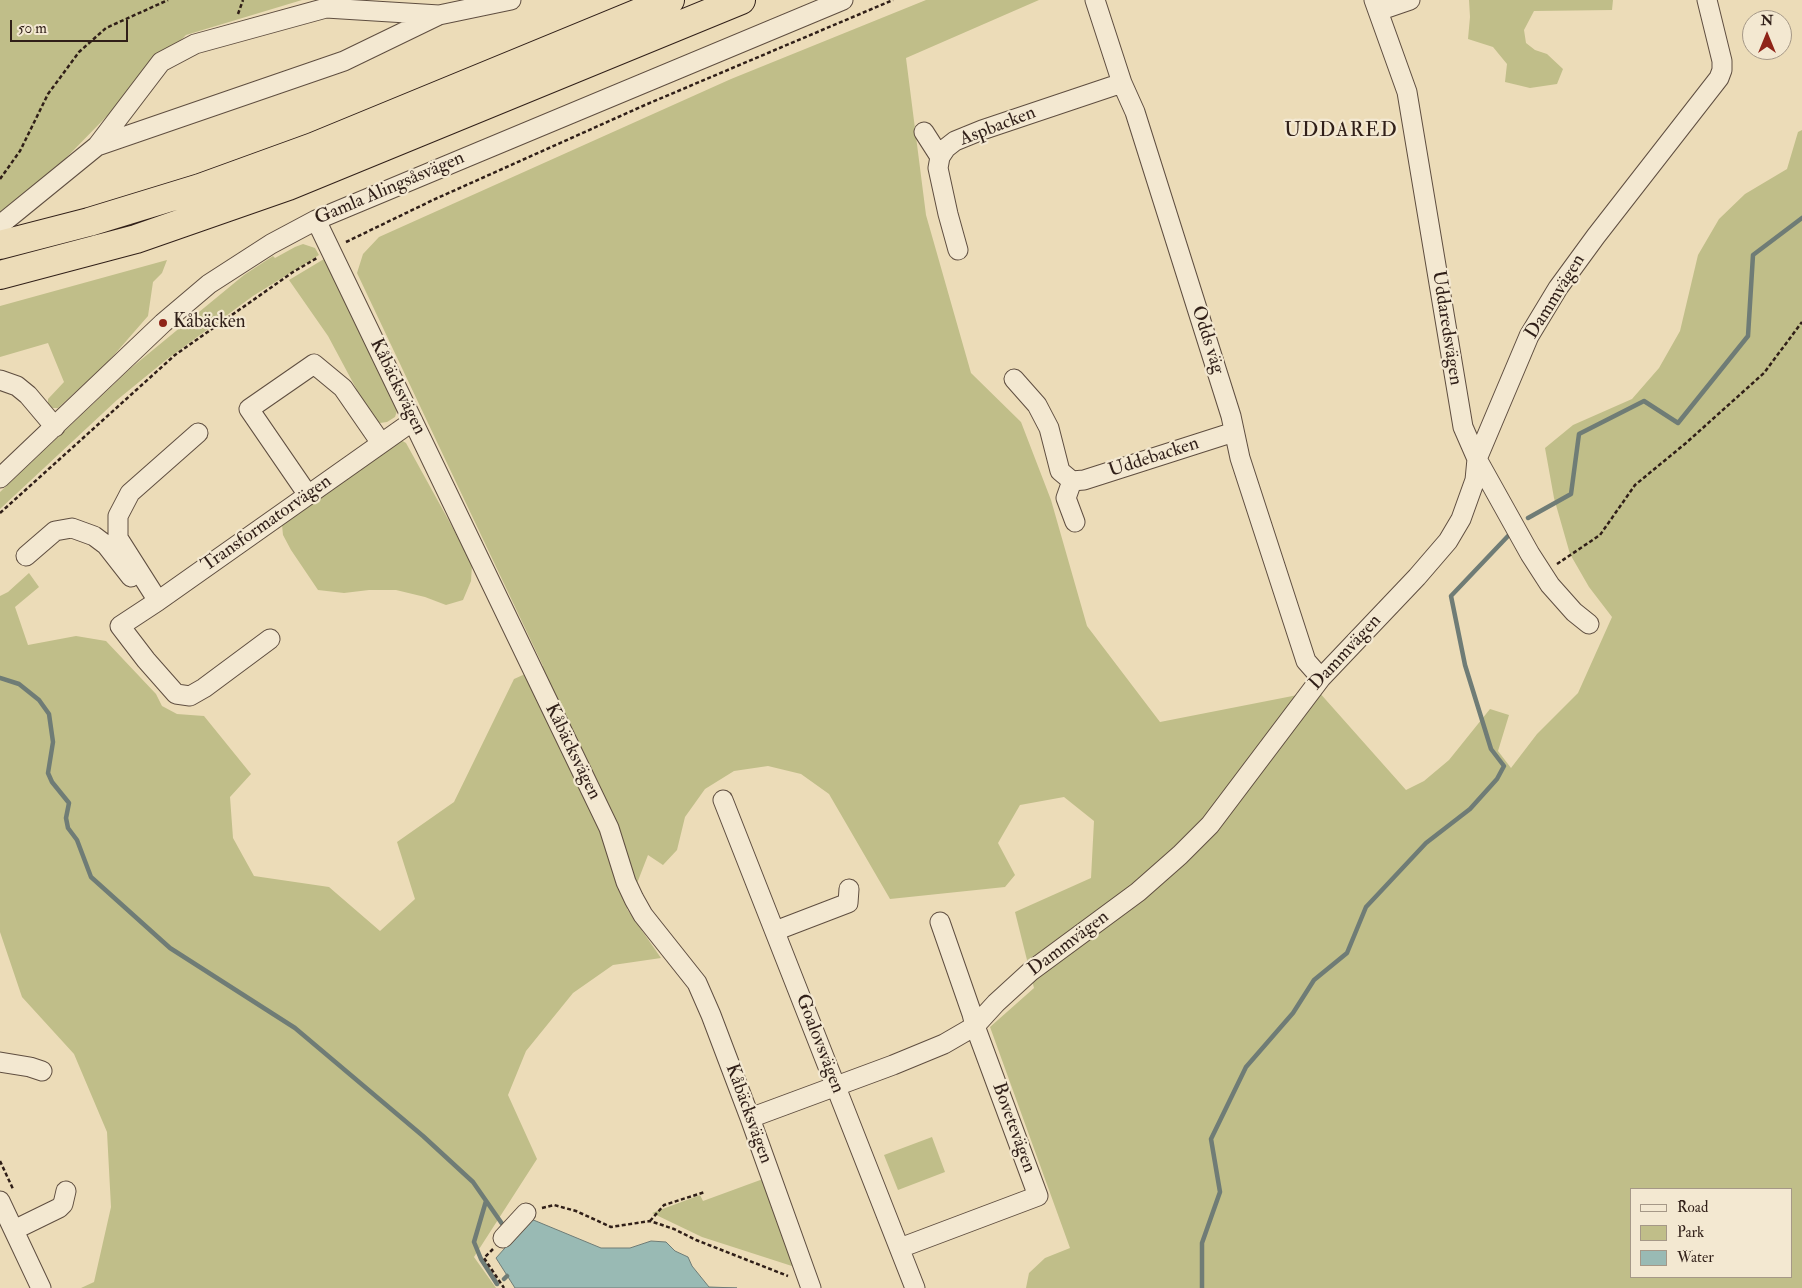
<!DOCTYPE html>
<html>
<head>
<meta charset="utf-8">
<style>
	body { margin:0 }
	#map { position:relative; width:1802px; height:1288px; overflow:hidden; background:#ecdcb8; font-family:"IM FELL Double Pica",serif }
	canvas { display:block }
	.legend { position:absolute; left:1630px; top:1188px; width:162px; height:90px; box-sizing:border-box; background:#f3e8d1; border:1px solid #a59887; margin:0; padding:6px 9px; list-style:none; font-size:15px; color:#301f18 }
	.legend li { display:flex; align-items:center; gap:10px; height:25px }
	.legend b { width:25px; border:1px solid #a59887 }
	.north { position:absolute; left:1742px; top:10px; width:50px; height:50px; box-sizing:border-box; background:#f3e8d1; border:1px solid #a59887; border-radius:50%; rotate:0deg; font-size:14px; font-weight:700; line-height:20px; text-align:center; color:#301f18 }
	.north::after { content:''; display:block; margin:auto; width:18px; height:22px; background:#8f2418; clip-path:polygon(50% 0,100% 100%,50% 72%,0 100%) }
	.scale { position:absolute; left:10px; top:20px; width:118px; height:22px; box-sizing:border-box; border:2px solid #301f18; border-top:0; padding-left:6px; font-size:15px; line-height:18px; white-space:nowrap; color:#301f18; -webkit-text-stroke:4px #f3e8d1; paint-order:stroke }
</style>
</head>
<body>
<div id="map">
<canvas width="1802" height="1288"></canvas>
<ul class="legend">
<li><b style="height:6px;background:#f3e8d1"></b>Road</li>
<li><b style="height:14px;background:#c0be89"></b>Park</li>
<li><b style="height:14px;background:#99bab4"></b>Water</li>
</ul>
<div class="north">N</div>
<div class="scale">50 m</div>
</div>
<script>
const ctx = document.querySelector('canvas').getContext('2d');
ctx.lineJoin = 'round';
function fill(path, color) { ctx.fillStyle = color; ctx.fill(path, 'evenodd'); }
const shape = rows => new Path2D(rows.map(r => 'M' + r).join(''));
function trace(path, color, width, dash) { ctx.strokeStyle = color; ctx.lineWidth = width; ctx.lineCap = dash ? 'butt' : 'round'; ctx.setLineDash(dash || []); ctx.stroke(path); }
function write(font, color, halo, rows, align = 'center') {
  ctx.font = font + ' "IM FELL Double Pica",serif'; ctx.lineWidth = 4.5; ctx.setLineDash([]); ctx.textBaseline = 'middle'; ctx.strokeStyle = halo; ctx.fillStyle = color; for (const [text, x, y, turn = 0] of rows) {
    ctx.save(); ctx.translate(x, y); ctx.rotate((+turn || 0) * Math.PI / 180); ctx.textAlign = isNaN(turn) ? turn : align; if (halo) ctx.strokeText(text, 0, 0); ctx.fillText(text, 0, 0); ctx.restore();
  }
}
const green = shape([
	[0,0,302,0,186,35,64,160,9,211,0,214],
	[926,0,1039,0,906,58,926,215,971,373,1021,422,1051,500,1087,626,1160,722,1318,691,1406,790,1424,781,1449,760,1490,709,1509,715,1498,751,1511,768,1537,734,1578,693,1612,617,1589,587,1570,554,1554,498,1545,448,1573,425,1632,399,1659,368,1680,331,1698,255,1719,219,1745,194,1787,169,1798,132,1802,130,1802,1288,1026,1288,1029,1273,1045,1258,1070,1248,990,1027,1034,988,1015,912,1091,878,1094,821,1064,797,1020,805,998,843,1015,875,1005,887,890,899,829,794,801,774,768,766,734,771,705,789,685,817,677,850,663,865,648,855,627,909,661,958,613,965,573,993,526,1051,508,1095,537,1159,474,1257,496,1288,81,1288,94,1282,111,1207,107,1132,74,1054,22,997,0,932,0,596,8,592,29,573,39,587,15,607,28,645,76,636,106,641,156,694,162,706,177,714,204,716,251,774,230,797,233,838,254,876,329,887,380,931,415,899,397,842,454,802,514,679,543,666,357,273,363,254,379,237,731,79],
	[1631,1189,1791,1189,1791,1277,1631,1277],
	[1469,0,1613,0,1612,10,1534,11,1524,30,1526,43,1535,50,1547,54,1563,69,1557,84,1530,88,1505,82,1507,64,1493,47,1468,39,1470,17],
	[303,244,315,248,319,255,253,296,166,360,117,400,0,509,0,492,131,368,244,275,273,256,275,258,295,247],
	[324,259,395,403,397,411,395,417,387,422,380,423,373,420,328,336,289,280],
	[167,260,162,273,153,282,148,316,107,363,58,408,50,408,48,405,48,399,64,382,48,343,0,357,0,306],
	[399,439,406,443,465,550,472,565,471,581,463,600,446,605,425,597,396,590,369,590,344,593,318,590,291,550,283,535,282,525],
	[932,1137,945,1172,898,1190,884,1155],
	[763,1179,795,1267,702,1237,652,1213,700,1195,703,1201]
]);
const water = shape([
	[531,1219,601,1248,630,1248,651,1241,666,1242,675,1251,688,1257,692,1266,709,1287,737,1288,515,1288,496,1258,531,1219]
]);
const stream = shape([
	[1528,518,1571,494,1579,434,1644,401,1678,423,1748,336,1753,255,1802,218],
	[0,678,19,684,39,700,49,714,53,742,48,773,52,782,69,803,66,818,68,828,77,840,91,877,170,948,295,1028,423,1136,473,1182,505,1228],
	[486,1201,474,1242,481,1259,497,1284],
	[504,1279,507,1276],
	[1202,1288,1202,1243,1220,1192,1211,1139,1246,1067,1293,1013,1314,980,1347,953,1366,907,1426,843,1470,809,1497,779,1504,766,1491,749,1465,665,1451,596,1508,536]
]);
const path = shape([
	[238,14,243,0],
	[0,179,20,151,48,94,79,52,106,28,168,0],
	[346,242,433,200,645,105,893,0],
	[0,513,175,355,293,272,317,258],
	[1557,564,1600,535,1635,485,1686,443,1764,373,1802,322],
	[0,1161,13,1189],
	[542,1208,554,1205,576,1211,611,1227,650,1221,674,1229,696,1240,788,1276],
	[650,1221,664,1205,705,1192],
	[493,1249,484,1258,504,1288]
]);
const minor = shape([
	[1095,0,1122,83,1135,112,1231,416,1240,458,1306,661,1321,678],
	[1374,0,1407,92,1463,427,1477,459,1530,554,1550,585,1574,612,1589,624],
	[1378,11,1410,0],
	[924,132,940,157],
	[97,146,344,61,439,15,511,0],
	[316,220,609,828,626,882,634,899,643,915,697,983,711,1015,750,1118,811,1288],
	[0,225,97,146,161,62,195,44,326,8,439,15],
	[958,250,948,214,938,168,940,157,946,148,955,141,982,130,1122,83],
	[1014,379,1037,405,1049,428,1060,471,1072,481],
	[0,380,17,386,28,395,55,427],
	[0,478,163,323,209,284,271,244,316,220,843,0],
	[1072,481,1084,480,1234,432],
	[1072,481,1066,498,1075,522],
	[308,495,249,409,314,364,343,388,381,443],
	[26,556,55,531,72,528,94,536,106,545,131,577],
	[158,601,118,538,118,516,130,493,198,433],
	[270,639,204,688,190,696,176,694,146,660,120,626,158,601,413,421],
	[723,800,915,1288],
	[775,931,848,903,849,889],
	[0,1062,30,1067,42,1071],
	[750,1118,893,1065,944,1044,975,1026,996,1003,1031,971,1138,892,1180,855,1210,825,1321,678,1417,577,1448,541,1461,519,1475,480,1477,459,1529,336,1558,288,1596,236,1719,78,1722,70,1722,61,1707,0],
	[0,1201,41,1288],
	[14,1230,59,1208,63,1204,66,1191],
	[503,1238,526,1213],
	[900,1248,1038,1196,975,1026,972,1014,940,922]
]);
const highway = shape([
	[0,245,89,222,200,188,313,147,670,0],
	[0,275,136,239,288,186,741,0]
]);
const markers = [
	[163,323,5,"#8f2418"]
];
const streetNames = [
	["Aspbacken",998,127,-21],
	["Gamla Alingsåsvägen",390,189,-23],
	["Dammvägen",1556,297,-58],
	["Uddaredsvägen",1446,328,81],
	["Odds väg",1207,340,72],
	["Kåbäcksvägen",397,387,64],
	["Uddebacken",1154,458,-18],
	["Transformatorvägen",267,524,-35],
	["Dammvägen",1346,653,-47],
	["Kåbäcksvägen",572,752,64],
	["Dammvägen",1069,944,-37],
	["Goalovsvägen",819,1044,69],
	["Kåbäcksvägen",748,1114,70],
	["Bovetevägen",1013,1128,70]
];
const poiNames = [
	["Kåbäcken",173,323]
];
const neighbourhoodNames = [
	["UDDARED",1341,132]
];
fill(green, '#c0be89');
fill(water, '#99bab4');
trace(water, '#6f7c76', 1);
trace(stream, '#6f7c76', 4.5);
trace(minor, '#5f4e40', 21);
trace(highway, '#301f18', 30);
trace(path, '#301f18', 2.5, [4, 2.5]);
trace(minor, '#f3e8d1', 19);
trace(highway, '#ecdcb8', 28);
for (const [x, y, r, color] of markers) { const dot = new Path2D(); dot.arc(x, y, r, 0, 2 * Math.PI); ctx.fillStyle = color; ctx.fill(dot); trace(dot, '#f3e8d1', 2); }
write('19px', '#301f18', '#f3e8d1', streetNames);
write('19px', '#301f18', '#f3e8d1', poiNames, 'left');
ctx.letterSpacing = '1px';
write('20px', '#301f18', '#f3e8d1', neighbourhoodNames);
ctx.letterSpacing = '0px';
</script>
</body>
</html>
